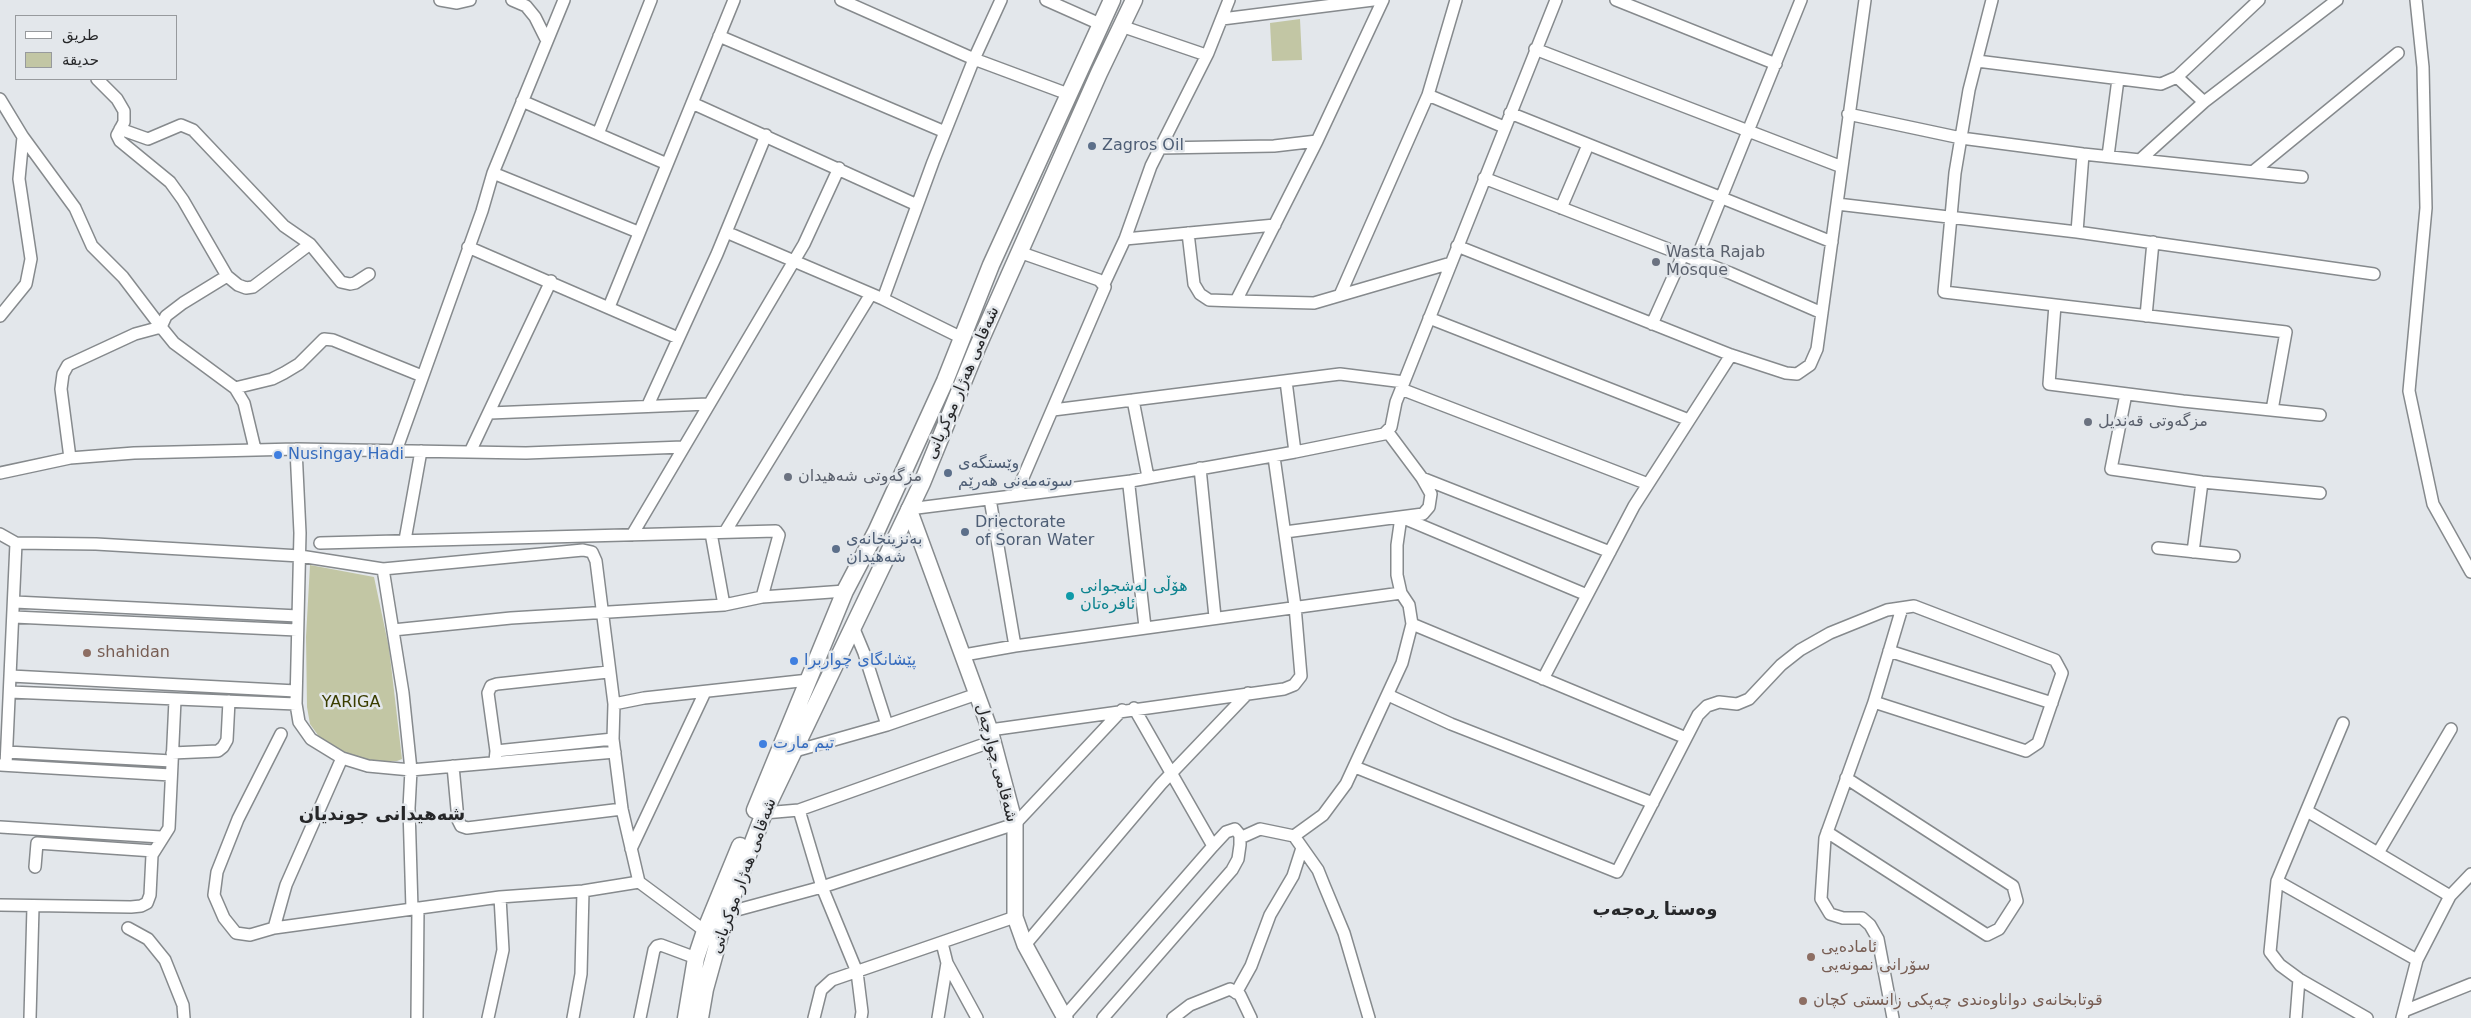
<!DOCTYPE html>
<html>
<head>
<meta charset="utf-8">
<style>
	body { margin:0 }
	#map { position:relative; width:2471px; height:1018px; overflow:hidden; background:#e3e7eb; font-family:"DejaVu Sans",Vazirmatn,sans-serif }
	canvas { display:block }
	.legend { position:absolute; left:15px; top:15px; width:162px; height:65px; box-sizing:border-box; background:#e3e7eb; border:1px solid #979a9d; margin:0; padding:6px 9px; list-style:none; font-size:15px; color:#262729 }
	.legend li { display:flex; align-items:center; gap:10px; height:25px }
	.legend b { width:25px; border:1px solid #979a9d }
</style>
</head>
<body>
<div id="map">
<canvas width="2471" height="1018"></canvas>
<ul class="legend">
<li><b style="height:6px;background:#fff"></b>طريق</li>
<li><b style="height:14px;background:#c2c6a4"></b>حديقة</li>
</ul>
</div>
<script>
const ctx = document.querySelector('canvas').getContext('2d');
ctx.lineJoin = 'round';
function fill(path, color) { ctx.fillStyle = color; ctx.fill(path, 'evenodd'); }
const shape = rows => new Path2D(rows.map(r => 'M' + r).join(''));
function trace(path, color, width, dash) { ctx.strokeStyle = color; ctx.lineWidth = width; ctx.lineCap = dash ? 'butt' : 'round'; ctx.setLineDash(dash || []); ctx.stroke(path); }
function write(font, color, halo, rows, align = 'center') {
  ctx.font = font + ' "DejaVu Sans",Vazirmatn,sans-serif'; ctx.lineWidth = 5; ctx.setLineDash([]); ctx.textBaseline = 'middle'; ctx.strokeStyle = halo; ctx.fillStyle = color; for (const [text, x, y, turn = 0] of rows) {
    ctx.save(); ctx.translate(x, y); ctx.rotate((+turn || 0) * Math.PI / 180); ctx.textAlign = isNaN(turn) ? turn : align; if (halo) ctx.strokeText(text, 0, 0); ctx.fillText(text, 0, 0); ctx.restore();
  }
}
const green = shape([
	[1300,19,1302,60,1272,61,1270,23],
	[310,565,374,577,389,648,402,759,397,761,366,761,337,749,320,738,310,724,307,707,306,637]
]);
const minor = shape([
	[440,0,457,3,470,0],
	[512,0,526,6,535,17,547,41],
	[841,0,974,59,1068,94],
	[1046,0,1100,24],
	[1383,0,1317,141,1236,301,1314,303,1451,263],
	[1616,0,1776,64],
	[1992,0,1969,90,1955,173,1944,292,2286,332,2272,410],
	[2416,0,2423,67,2426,208,2409,391,2433,504,2471,572],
	[1222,19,1373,0],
	[1121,26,1203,54,1208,53,1229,0],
	[719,36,945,132],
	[1535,49,1842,167],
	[1977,61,2161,84,2177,77,2259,0],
	[2177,77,2204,102],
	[97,79,117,99,124,111,124,122,117,135,120,141,170,182,183,200,227,276,238,285,246,288,253,287,310,244],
	[1428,95,1504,127],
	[0,99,23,137,75,208,92,246,123,277,161,327,135,334,68,365,63,374,61,389,70,458],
	[522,101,667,164],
	[692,103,917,205],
	[1510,113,1832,242],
	[1848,114,1961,138,2083,154,2302,177],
	[120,129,148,139,181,125,193,130,284,226,310,244,341,282,350,284,355,283,369,274],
	[598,134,651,0],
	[1159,148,1274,146,1317,141],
	[2108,156,2118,79],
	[2142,158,2204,102,2337,0],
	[2255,170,2398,53],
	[493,173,638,232],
	[1484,178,1730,273,1822,313],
	[1837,204,2077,232,2374,274],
	[1561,208,1588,145],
	[726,232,883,299,962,338],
	[2077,232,2083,154],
	[1188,233,1194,284,1200,294,1209,300,1236,301],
	[1125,239,1275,225],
	[1457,246,1731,355,1786,373,1797,374,1810,365,1817,349,1865,0],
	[468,247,678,338],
	[1696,260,1801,0],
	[227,276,183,303,166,316,161,327,174,343,235,388,244,403,255,449],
	[1104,284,1125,239,1151,166,1208,53],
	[1340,295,1428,95,1456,0],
	[883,299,933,162,974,59,1001,0],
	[2055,305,2049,384,2183,401,2320,415],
	[609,307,734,0],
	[0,316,26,284,31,259,19,179,23,137],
	[2146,316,2153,242],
	[1429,318,1689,420],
	[1652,324,1683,255],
	[1286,381,1295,452],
	[235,388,272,379,284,373,299,364,324,339,333,340,422,376],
	[1401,389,1648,484],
	[2126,394,2111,469,2202,482,2320,493],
	[1133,400,1148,477],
	[648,405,717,254,766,135],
	[1053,410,1340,374,1404,382],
	[490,413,708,404],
	[296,449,300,533,296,704,299,722,311,739,342,758,368,766,411,770,615,752],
	[396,451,482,211,493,173,564,0],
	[470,452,551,281],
	[1200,468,1215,617],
	[0,473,70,458,134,453,296,449,526,453,683,447],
	[1422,478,1610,552],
	[1016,494,1105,287,1099,280,1019,252],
	[990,499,1015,646],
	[909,509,1131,481],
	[725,532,871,294],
	[1285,532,1423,514,1429,507,1431,494,1422,478,1387,431],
	[711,533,724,605],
	[0,534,16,543,96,544,300,556,383,569,583,550,592,552,596,561,614,704,613,739,622,809,639,882,705,931],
	[632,535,804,244,839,168],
	[405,540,421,451],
	[320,543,776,531,779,535,762,597],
	[2158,548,2234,556],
	[2193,552,2202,482],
	[383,569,403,693,411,770,409,808,412,909],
	[15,602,298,616],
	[14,617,297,630],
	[1412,624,1686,738],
	[1145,627,1129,486,1131,481,1295,452,1384,434,1391,427,1396,402,1556,0],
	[854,629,864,653,887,725],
	[393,630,511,618,724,605,762,597,845,591],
	[1889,651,2052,703],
	[964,655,1015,646,1401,593],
	[11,676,296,691],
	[1543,679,1634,506,1731,355],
	[10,692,296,704],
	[1388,695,1451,724,1653,803],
	[614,704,644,698,809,680],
	[1134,708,1213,846],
	[2343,723,2277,881,2270,952,2280,965,2299,979,2367,1018],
	[990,730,1284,689,1294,685,1301,676,1295,606,1274,457],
	[281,734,238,819,217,872,214,895,224,918,236,933,250,935,274,928,500,897,583,891,639,882],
	[496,751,613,739],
	[795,751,887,725,977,694],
	[7,752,172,761],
	[172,753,218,751,223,747,227,740,229,701],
	[495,761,496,751,488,693,491,686,497,684,608,672],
	[0,765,171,775],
	[6,765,16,543],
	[453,766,458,820,461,826,467,828,622,809],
	[1355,767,1617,872,1698,715,1707,706,1719,702,1737,704,1749,699,1781,665,1800,650,1830,633,1887,610,1914,606,2055,660,2062,673,2038,743,2026,751,1874,702],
	[799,810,822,887,857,972,862,1012,861,1018],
	[2307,811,2450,896],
	[764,813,799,810,993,741],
	[0,827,161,837],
	[1827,832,1987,935,1999,929,2017,901,2013,886,1846,778],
	[1294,836,1318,870,1324,885,1344,933,1369,1018],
	[1240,838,1260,829,1294,836,1323,815,1346,784,1402,663,1412,624,1409,605,1401,593,1397,575,1397,545,1401,517,1587,595],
	[631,849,705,692],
	[2378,853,2451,729],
	[35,867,37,843,154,851],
	[2277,881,2417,960],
	[0,905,131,907,141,906,147,903,150,895,152,855,169,828,175,700],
	[726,913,822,887,1015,824,1122,710],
	[128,928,148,939,165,960,183,1005,184,1018],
	[274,928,286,885,342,758],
	[1025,945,1161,784,1248,693],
	[947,963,977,1018],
	[1236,993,1251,966,1270,915,1293,876,1302,848],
	[2404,1011,2471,984],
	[1064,1017,1213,846,1226,832,1235,829,1240,835,1240,845,1238,859,1232,870,1103,1018],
	[30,1018,33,907],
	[417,1018,418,908],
	[488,1018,503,950,500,897],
	[573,1018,581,974,583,891],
	[640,1018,654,950,657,946,661,945,696,958],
	[814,1018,821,990,832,980,1015,917],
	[938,1018,947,963,942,943],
	[1173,1018,1190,1005,1230,989,1240,995,1251,1018],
	[1893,1018,1878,939,1870,925,1862,918,1843,918,1830,914,1821,899,1825,838,1874,702,1902,608],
	[2296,1018,2299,979],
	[2402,1018,2417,960,2450,896,2471,874]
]);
const major = shape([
	[909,509,990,730,1015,824,1015,917,1025,945,1065,1018]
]);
const highway = shape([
	[755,810,845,591,876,532,945,381,991,265,1112,0],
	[686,1018,696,958,705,931,740,846],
	[700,1018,705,989,726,913,764,813,922,483,977,348,1099,73,1134,0]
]);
const markers = [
	[1092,146,5,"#5c6f8a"],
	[1656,262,5,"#6b7280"],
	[2088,422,5,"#6b7280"],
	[278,455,5,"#3f7fe0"],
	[948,473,5,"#5c6f8a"],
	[788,477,5,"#6b7280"],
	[965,532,5,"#5c6f8a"],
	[836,549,5,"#5c6f8a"],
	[1070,596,5,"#0f9aa8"],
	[87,653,5,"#8d6e63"],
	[794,661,5,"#3f7fe0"],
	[763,744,5,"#3f7fe0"],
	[1811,957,5,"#8d6e63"],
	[1803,1001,5,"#8d6e63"]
];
const serviceNames = [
	["Zagros Oil",1102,146],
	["وێستگەی",958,464],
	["سوتەمەنی هەرێم",958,482],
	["Driectorate",975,523],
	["of Soran Water",975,541],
	["بەنزینخانەی",846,540],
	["شەهیدان",846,558]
];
const worshipNames = [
	["Wasta Rajab",1666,253],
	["Mosque",1666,271],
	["مزگەوتی قەندیل",2098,422],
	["مزگەوتی شەهیدان",798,477]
];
const streetNames = [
	["شەقامی ھەژار موکریانی",963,383,-67],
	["شەقامی چوارچەل",996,763,75],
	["شەقامی ھەژار موکریانی",744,876,-70]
];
const shopNames = [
	["Nusingay Hadi",288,455],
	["پێشانگای چواربرا",804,661],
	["تيم مارت",773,744]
];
const cultureNames = [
	["هۆڵی لەشجوانی",1080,587],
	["ئافرەتان",1080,605]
];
const educationNames = [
	["shahidan",97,653],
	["ئامادەیی",1821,948],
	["سۆرانی نمونەیی",1821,966],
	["قوتابخانەی دواناوەندی چەپکی زانستی کچان",1813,1001]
];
const parkNames = [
	["YARIGA",351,703]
];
const neighbourhoodNames = [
	["شەھیدانی جوندیان",382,815],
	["وەستا ڕەجەب",1655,910]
];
fill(green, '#c2c6a4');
trace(minor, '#868a8d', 14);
trace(major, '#868a8d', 18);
trace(highway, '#868a8d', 19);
trace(minor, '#fff', 11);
trace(major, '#fff', 15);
trace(highway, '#fff', 16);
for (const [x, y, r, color] of markers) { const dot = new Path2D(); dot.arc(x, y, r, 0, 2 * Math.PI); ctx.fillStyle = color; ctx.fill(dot); trace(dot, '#e3e7eb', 2); }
write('16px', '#4e5e75', '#e3e7eb', serviceNames, 'left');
write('16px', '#5b616d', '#e3e7eb', worshipNames, 'left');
write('16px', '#262729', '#e3e7eb', streetNames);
write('16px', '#366cbe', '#e3e7eb', shopNames, 'left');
write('16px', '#0d838f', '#e3e7eb', cultureNames, 'left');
write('16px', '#785e54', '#e3e7eb', educationNames, 'left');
write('16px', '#3a3d00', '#e3e7eb', parkNames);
write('bold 18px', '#262729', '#e3e7eb', neighbourhoodNames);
</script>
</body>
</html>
